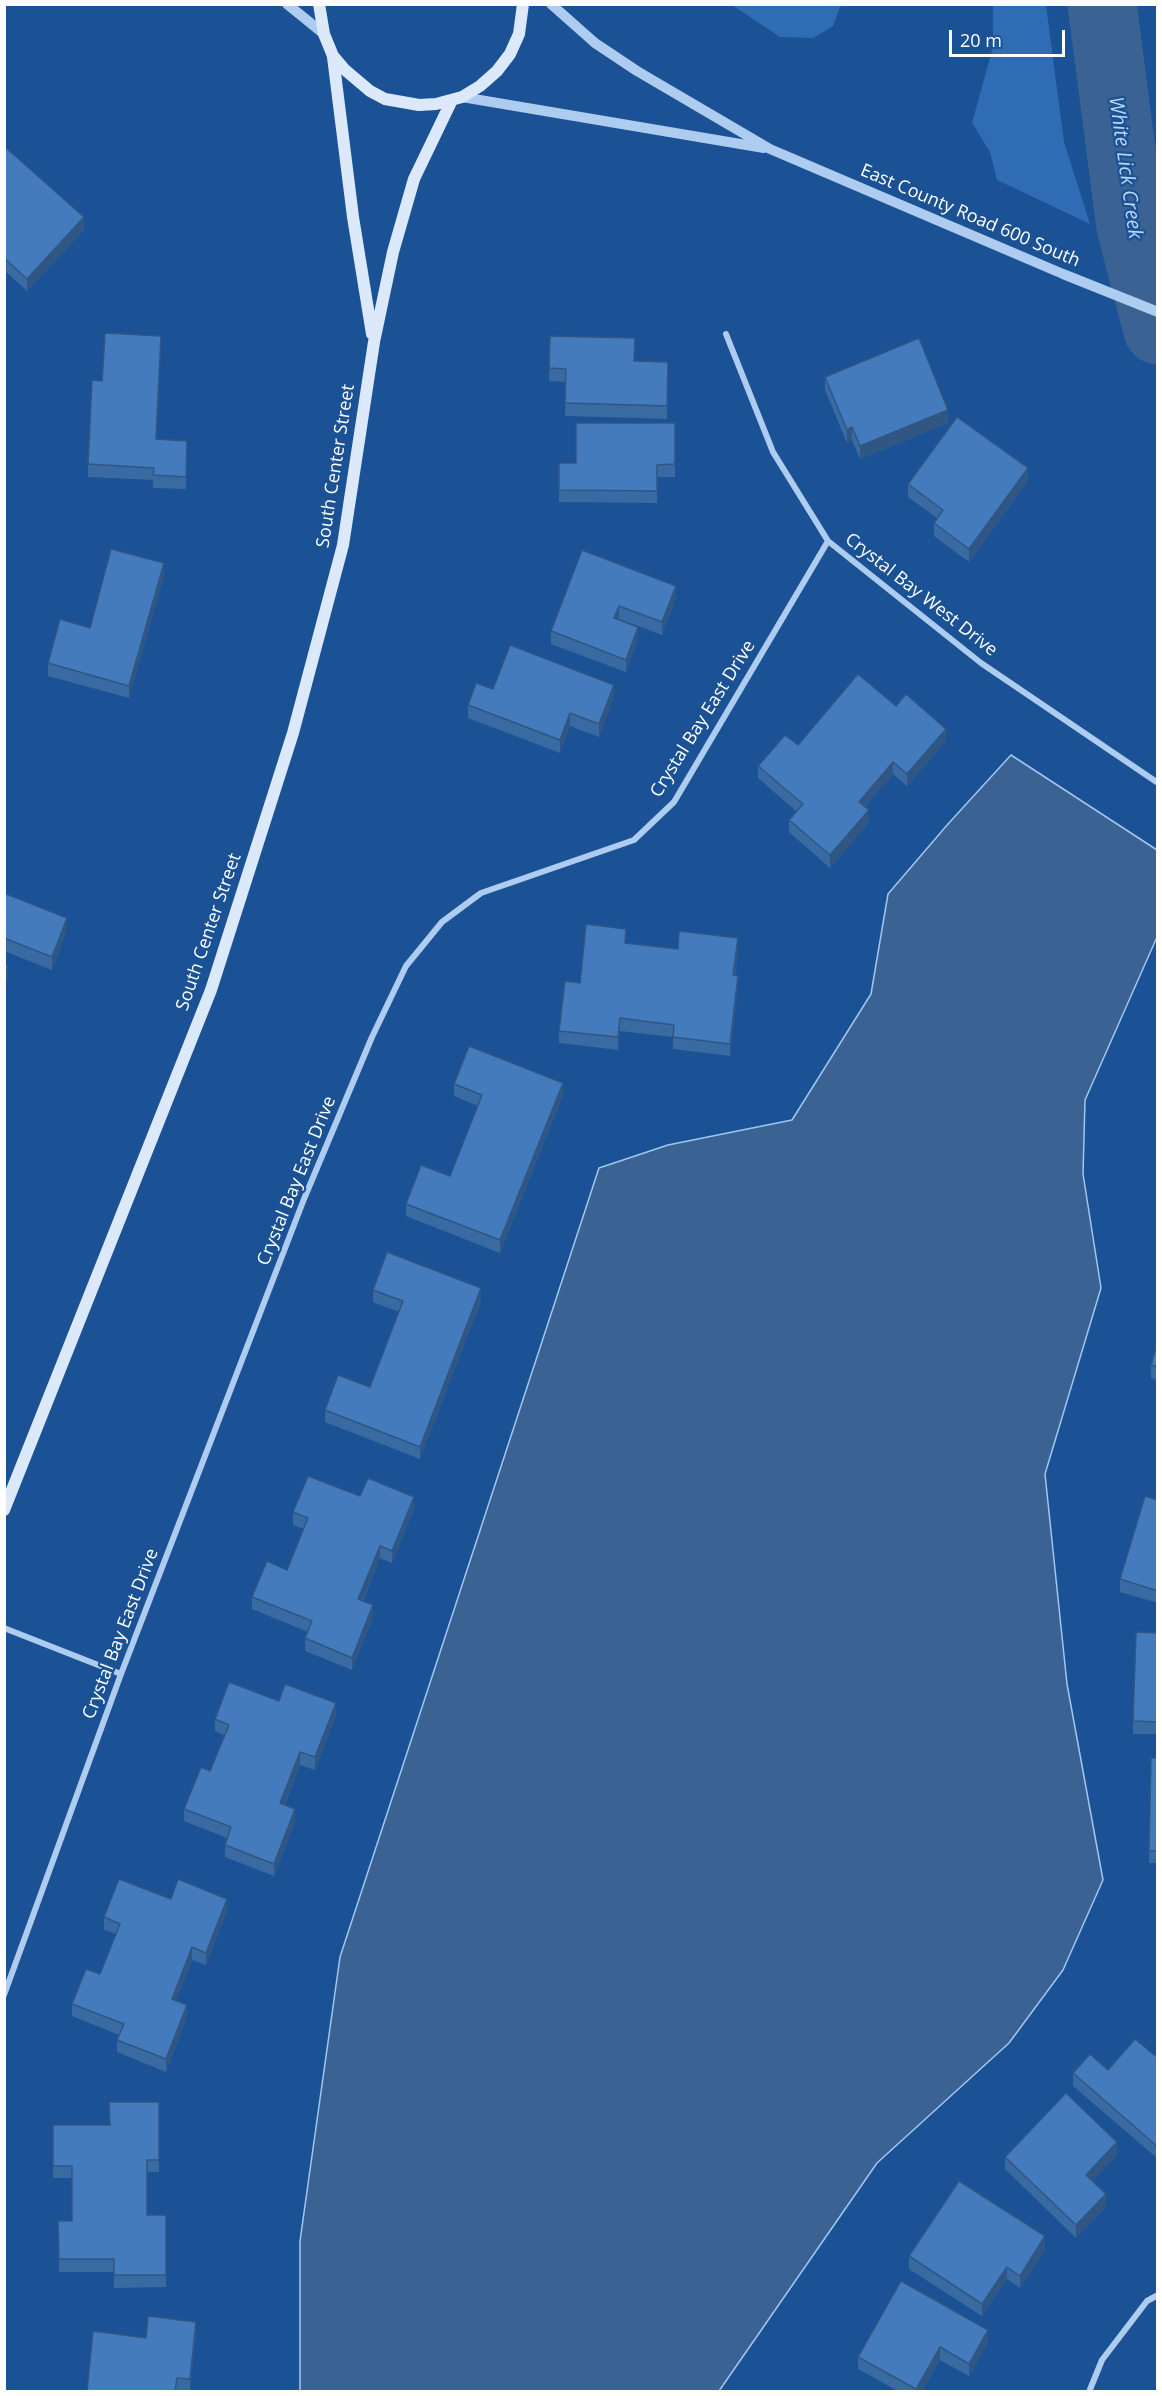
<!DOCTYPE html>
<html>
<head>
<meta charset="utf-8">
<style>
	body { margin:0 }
	#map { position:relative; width:1162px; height:2396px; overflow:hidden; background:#1b5295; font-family:"Open Sans",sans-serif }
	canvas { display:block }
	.frame { position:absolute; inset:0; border:6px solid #fff; pointer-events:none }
	.scale { position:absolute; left:949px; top:30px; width:116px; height:27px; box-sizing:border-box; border:3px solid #fff; border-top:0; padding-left:8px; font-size:18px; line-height:21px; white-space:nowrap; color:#fff; -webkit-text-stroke:4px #1b5295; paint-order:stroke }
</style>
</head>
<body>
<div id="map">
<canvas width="1162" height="2396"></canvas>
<div class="frame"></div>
<div class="scale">20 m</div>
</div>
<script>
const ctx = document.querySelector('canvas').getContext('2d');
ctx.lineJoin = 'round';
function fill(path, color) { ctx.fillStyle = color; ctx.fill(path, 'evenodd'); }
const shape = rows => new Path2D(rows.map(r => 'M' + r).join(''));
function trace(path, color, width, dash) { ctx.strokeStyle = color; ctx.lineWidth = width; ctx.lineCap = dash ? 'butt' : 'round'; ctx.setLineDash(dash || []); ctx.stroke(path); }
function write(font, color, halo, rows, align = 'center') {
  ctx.font = font + ' "Open Sans",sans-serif'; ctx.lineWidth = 4.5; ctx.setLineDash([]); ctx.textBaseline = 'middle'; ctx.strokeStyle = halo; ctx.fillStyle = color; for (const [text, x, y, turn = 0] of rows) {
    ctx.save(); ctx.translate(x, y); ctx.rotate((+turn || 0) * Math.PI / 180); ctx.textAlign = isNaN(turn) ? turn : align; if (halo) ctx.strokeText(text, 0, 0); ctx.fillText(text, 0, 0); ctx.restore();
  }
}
const green = shape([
	[732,5,841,5,833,26,813,38,780,37],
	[993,5,1046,5,1064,142,1090,224,997,180,990,152,972,123,993,47]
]);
const water = shape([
	[1011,755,1157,850,1157,937,1085,1100,1083,1174,1101,1288,1045,1474,1067,1684,1103,1880,1063,1970,1009,2043,877,2163,719,2391,300,2391,300,2241,340,1957,599,1168,668,1145,792,1120,871,994,888,894,948,824,1011,755]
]);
const river = shape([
	[1102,4,1131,227,1158,330]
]);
const minor = shape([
	[726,334,773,452,828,541,981,663,1158,783],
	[4,1628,121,1674],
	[4,1995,121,1674,304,1199,372,1037,406,966,442,922,481,893,634,840,674,802,828,541],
	[1089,2392,1102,2360,1147,2301,1158,2295]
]);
const tertiary = shape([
	[287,4,324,34],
	[551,4,595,43,637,71,770,149,1063,274,1158,312],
	[462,97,764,148]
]);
const secondary = shape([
	[319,4,324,34,333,56,344,69,370,91,385,99,419,105,436,104,462,97,480,86,497,71,510,54,519,34,523,4],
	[333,57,353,217,372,334],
	[4,1510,211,990,293,733,343,545,374,342,393,252,414,179,452,100]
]);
const wall = shape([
	[4,146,84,230,27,291,4,270],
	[550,336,635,361,668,362,667,419,565,416,566,382,549,381],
	[161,349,156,439,187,453,186,489,153,488,153,480,88,477,88,464,102,381],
	[825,377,948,423,860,459,852,440,847,443,825,390],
	[675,423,675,477,657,477,657,503,559,502,559,463,576,463],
	[1028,481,969,562,934,536,934,523,937,518,908,497,908,484],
	[582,550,676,598,662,635,619,619,619,620,638,639,626,672,551,644,551,631],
	[164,576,129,698,48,676,48,663,90,628],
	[493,689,614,697,599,737,570,726,560,753,468,718,468,705],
	[896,706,946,741,907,786,893,774,865,807,869,822,830,868,789,832,789,820,796,811,758,778,758,766],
	[4,893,67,930,52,970,4,951],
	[626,943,678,949,738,950,735,976,738,988,730,1056,673,1049,673,1037,620,1031,618,1050,559,1043,559,1031,580,983],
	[454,1084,563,1095,500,1253,406,1216,406,1204,450,1176,478,1106,454,1096],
	[373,1290,481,1301,420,1459,325,1422,325,1410,370,1387,399,1312,373,1302],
	[1158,1341,1158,1380,1151,1378,1151,1365],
	[360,1496,414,1509,392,1563,380,1558,363,1601,373,1617,352,1670,305,1651,305,1638,308,1632,252,1609,252,1597,287,1570,304,1529,293,1525,293,1512],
	[1158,1500,1158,1603,1120,1592,1120,1579],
	[1158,1633,1158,1734,1133,1734,1133,1721],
	[279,1701,336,1716,315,1770,300,1765,285,1805,295,1822,274,1876,225,1857,225,1845,227,1838,184,1821,184,1809,210,1771,224,1735,215,1731,215,1719],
	[1151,1758,1158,1758,1158,1863,1149,1863],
	[171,1899,227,1911,206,1965,192,1960,176,2001,187,2018,166,2072,117,2052,117,2040,119,2035,72,2016,72,2004,100,1974,116,1934,104,1930,104,1917],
	[1158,2058,1158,2159,1073,2086,1073,2073,1108,2070],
	[159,2102,159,2172,147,2172,147,2215,166,2215,166,2287,114,2288,114,2272,59,2272,58,2221,72,2221,72,2178,53,2178,53,2125,110,2125],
	[1117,2155,1092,2181,1106,2207,1076,2238,1005,2169,1005,2157],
	[1045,2249,1020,2288,1007,2279,982,2316,909,2269,909,2256],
	[196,2334,190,2391,87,2391],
	[988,2342,969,2376,940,2360,922,2391,898,2391,858,2369,858,2357]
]);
const shadedWall = shape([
	[84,217,84,230,27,291,27,279],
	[161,336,161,349,156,451,156,439],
	[948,410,948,423,860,459,860,446],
	[852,427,852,440,847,443,847,430],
	[1028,468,1028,481,969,562,969,549],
	[164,563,164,576,129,698,129,686],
	[676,586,676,598,662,635,662,622],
	[619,606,619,619,614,630,614,618],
	[638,627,638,639,626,672,626,660],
	[614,685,614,697,599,737,599,724],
	[570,713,570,726,560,753,560,740],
	[946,729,946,741,907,786,907,774],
	[893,762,893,774,859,814,859,802],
	[869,810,869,822,830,868,830,855],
	[67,918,67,930,52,970,52,957],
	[738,938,738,950,733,988,733,975],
	[8,966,8,978,4,988,4,976],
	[738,976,738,988,730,1056,730,1044],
	[620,1018,620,1031,618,1050,618,1037],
	[563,1083,563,1095,500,1253,500,1240],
	[481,1288,481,1301,420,1459,420,1447],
	[414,1497,414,1509,392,1563,392,1551],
	[380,1546,380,1558,358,1611,358,1599],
	[373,1605,373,1617,352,1670,352,1658],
	[336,1703,336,1716,315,1770,315,1757],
	[300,1752,300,1765,280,1816,280,1803],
	[295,1809,295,1822,274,1876,274,1864],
	[227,1899,227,1911,206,1965,206,1953],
	[192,1947,192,1960,172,2012,172,1999],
	[187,2005,187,2018,166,2072,166,2059],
	[1117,2142,1117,2155,1086,2188,1086,2175],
	[1106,2194,1106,2207,1076,2238,1076,2225],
	[1045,2236,1045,2249,1020,2288,1020,2276],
	[1007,2267,1007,2279,982,2316,982,2304],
	[196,2322,196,2334,190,2391,190,2379],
	[988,2330,988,2342,969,2376,969,2364],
	[940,2347,940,2360,922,2391,916,2391,916,2389]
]);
const building = shape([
	[4,146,84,217,27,279,4,258,4,146],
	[105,333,161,336,156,439,187,441,186,477,153,475,154,468,88,464,92,380,102,381,105,333],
	[550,336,635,338,634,361,668,362,667,406,565,403,566,369,549,368,550,336],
	[919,338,948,410,860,446,852,427,847,430,825,377,919,338],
	[957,417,1028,468,969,549,934,523,943,510,908,484,957,417],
	[576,423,675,423,675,464,657,465,657,491,559,490,559,463,576,463,576,423],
	[111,549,164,563,129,686,48,663,60,619,90,628,111,549],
	[582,550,676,586,662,622,619,606,614,618,638,627,626,660,551,631,582,550],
	[510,645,614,685,599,724,570,713,560,740,468,705,476,683,493,689,510,645],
	[858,674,896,706,906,694,946,729,907,774,893,762,859,802,869,810,830,855,789,820,803,804,758,766,785,735,798,745,858,674],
	[4,893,67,918,52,957,4,938,4,893],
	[586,924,626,929,625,943,678,949,679,931,738,938,733,975,738,976,730,1044,673,1037,674,1025,620,1018,618,1037,559,1031,565,981,580,983,586,924],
	[4,964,8,966,4,976,4,964],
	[469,1046,563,1083,500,1240,406,1204,421,1165,450,1176,482,1095,454,1084,469,1046],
	[387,1252,481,1288,420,1447,325,1410,338,1375,370,1387,403,1301,373,1290,387,1252],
	[1158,1341,1158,1367,1151,1365,1158,1341],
	[308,1476,360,1496,368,1478,414,1497,392,1551,380,1546,358,1599,373,1605,352,1658,305,1638,312,1621,252,1597,267,1561,287,1570,308,1518,293,1512,308,1476],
	[1145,1496,1158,1500,1158,1591,1120,1579,1145,1496],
	[1136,1632,1158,1633,1158,1722,1133,1721,1136,1632],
	[229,1682,279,1701,285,1684,336,1703,315,1757,300,1752,280,1803,295,1809,274,1864,225,1845,231,1827,184,1809,201,1767,210,1771,229,1725,215,1719,229,1682],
	[1151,1758,1158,1758,1158,1851,1149,1851,1151,1758],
	[119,1879,171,1899,178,1879,227,1899,206,1953,192,1947,172,1999,187,2005,166,2059,117,2040,124,2024,72,2004,86,1969,100,1974,120,1924,104,1917,119,1879],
	[1135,2039,1158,2058,1158,2147,1073,2073,1090,2054,1108,2070,1135,2039],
	[1066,2093,1117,2142,1086,2175,1106,2194,1076,2225,1005,2157,1066,2093],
	[109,2102,159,2102,159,2160,147,2160,147,2215,166,2215,166,2275,114,2275,114,2259,59,2259,58,2221,72,2221,72,2166,53,2166,53,2125,110,2125,109,2102],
	[959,2181,1045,2236,1020,2276,1007,2267,982,2304,909,2256,959,2181],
	[901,2281,988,2330,969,2364,940,2347,916,2389,858,2357,901,2281],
	[148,2316,196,2322,190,2379,177,2378,175,2391,87,2391,93,2331,146,2338,148,2316]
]);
const streetNames = [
	["East County Road 600 South",970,216,23],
	["South Center Street",336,466,-81],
	["Crystal Bay West Drive",921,595,38],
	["Crystal Bay East Drive",703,719,-58],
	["South Center Street",209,932,-71],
	["Crystal Bay East Drive",297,1181,-68],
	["Crystal Bay East Drive",121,1634,-69]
];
const waterNames = [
	["White Lick Creek",1125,168,82]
];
fill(green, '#2f6cb3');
fill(water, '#3a6292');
trace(water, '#a1c7f1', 1.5);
trace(river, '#3a6292', 69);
trace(minor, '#aeccef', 6);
trace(tertiary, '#aeccef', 10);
trace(secondary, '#dbe9fb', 12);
fill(wall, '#3a6aa2');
fill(shadedWall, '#305684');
fill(building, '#447bbc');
trace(building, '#305684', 1.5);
write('18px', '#fff', '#1b5295', streetNames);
write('italic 20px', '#bad6f6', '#1b5295', waterNames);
</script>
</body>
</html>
